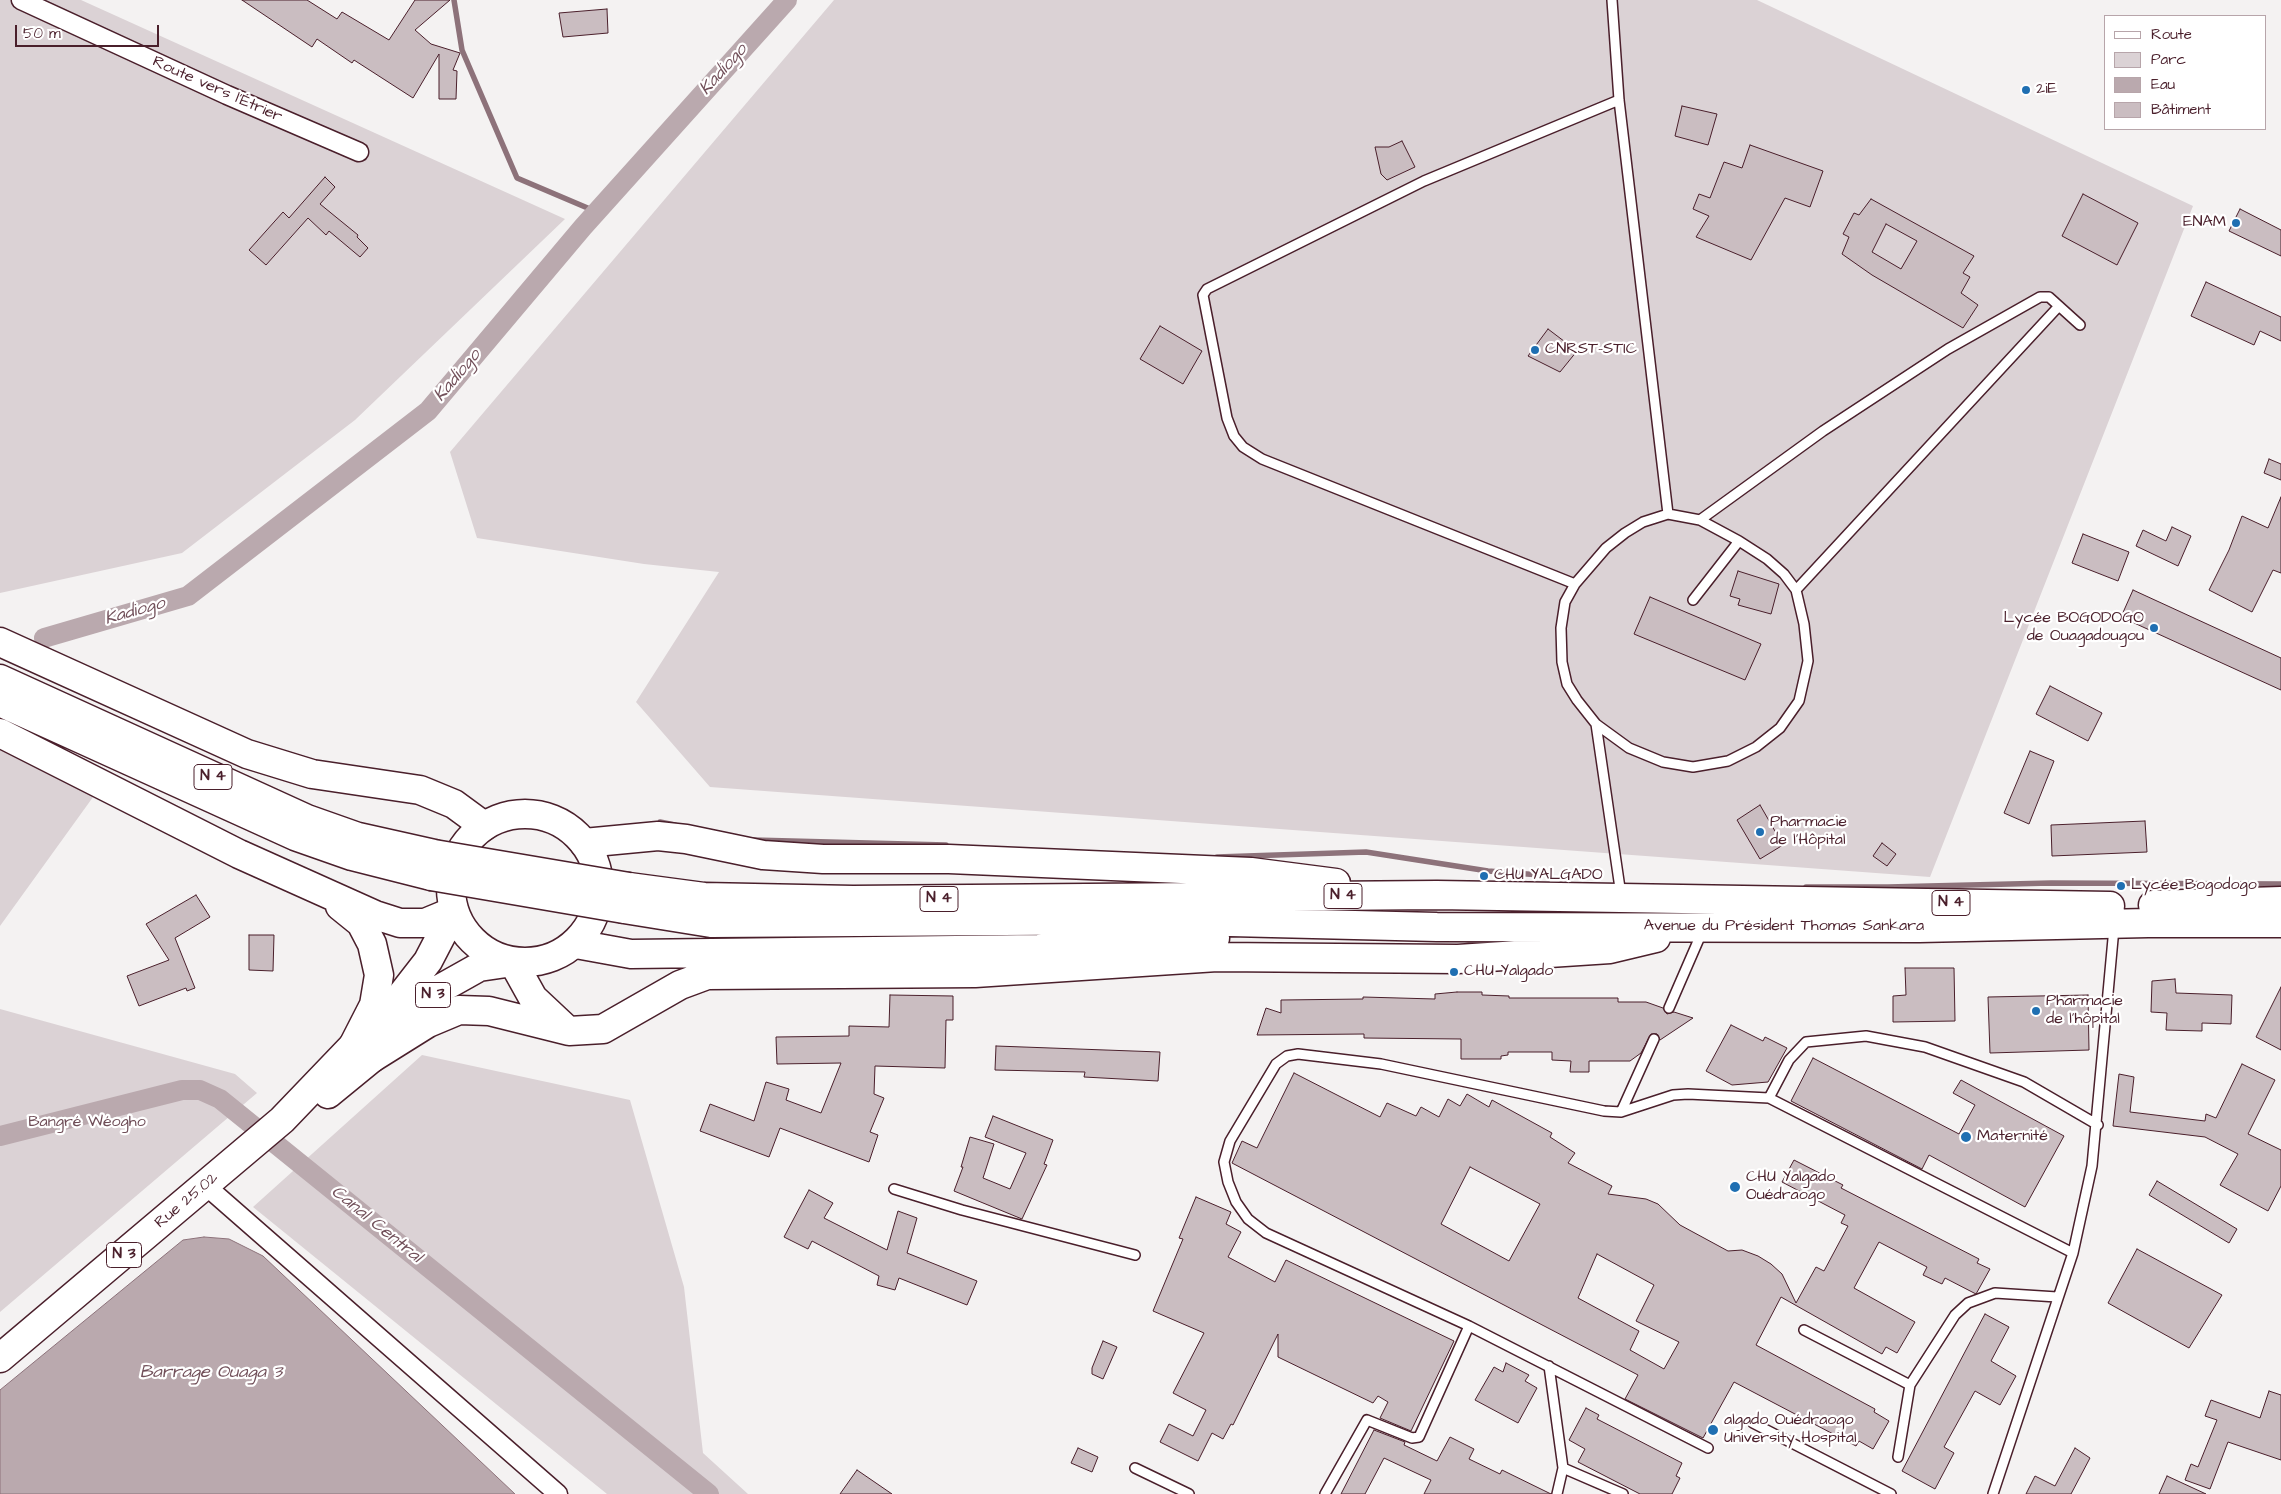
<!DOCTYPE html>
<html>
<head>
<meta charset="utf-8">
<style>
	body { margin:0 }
	#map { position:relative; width:2281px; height:1494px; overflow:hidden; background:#f4f2f2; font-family:"Architects Daughter",sans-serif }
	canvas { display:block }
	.legend { position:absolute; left:2104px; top:15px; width:162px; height:115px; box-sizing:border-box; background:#fff; border:1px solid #b7a5aa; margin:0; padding:6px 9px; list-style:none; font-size:15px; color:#4a1f2b }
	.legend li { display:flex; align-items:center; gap:10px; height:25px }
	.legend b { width:25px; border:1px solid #b7a5aa }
	.scale { position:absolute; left:15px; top:25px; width:144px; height:22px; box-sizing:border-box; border:2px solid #4a1f2b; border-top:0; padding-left:6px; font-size:15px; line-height:18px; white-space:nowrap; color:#4a1f2b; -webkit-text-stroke:4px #fff; paint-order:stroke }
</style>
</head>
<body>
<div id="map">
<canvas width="2281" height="1494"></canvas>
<ul class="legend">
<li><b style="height:6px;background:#fff"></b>Route</li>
<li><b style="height:14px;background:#dbd2d5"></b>Parc</li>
<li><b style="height:14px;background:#baa9ae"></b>Eau</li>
<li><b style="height:14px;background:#cabdc1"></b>Bâtiment</li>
</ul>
<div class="scale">50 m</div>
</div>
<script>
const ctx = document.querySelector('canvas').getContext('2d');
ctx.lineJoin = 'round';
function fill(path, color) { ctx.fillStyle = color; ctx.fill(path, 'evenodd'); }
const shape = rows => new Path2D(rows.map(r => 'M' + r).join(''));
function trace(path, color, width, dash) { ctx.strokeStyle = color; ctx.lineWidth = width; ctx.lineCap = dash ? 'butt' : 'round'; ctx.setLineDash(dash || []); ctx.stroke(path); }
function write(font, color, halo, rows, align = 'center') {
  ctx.font = font + ' "Architects Daughter",sans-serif'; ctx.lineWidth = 4.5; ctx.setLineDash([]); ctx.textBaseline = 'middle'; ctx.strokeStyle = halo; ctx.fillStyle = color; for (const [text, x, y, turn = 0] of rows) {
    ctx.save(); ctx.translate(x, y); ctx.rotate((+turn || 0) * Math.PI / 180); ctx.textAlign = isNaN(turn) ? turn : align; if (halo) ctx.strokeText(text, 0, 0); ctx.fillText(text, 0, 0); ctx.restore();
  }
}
const green = shape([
	[0,0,81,0,565,219,355,420,182,553,0,593],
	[834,0,1757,0,2193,206,1930,877,710,787,636,702,719,572,644,564,477,538,450,452],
	[0,741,101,786,0,926],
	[0,1009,235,1074,257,1093,0,1312],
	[422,1055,630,1100,684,1287,703,1453,748,1494,607,1494,253,1207]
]);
const water = shape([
	[204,1237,229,1239,263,1256,515,1494,0,1494,0,1390,183,1240,204,1237]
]);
const stream = shape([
	[454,0,462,50,517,178,597,212],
	[660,822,675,825],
	[753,840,946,845],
	[1217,857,1366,852,1488,871,1540,875],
	[1806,887,1888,887,2051,883,2281,884]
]);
const canal = shape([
	[44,638,188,596,428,411,583,227,787,0],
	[0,1136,182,1090,200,1090,220,1099,709,1494]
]);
const building = shape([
	[242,0,307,0,337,19,342,12,389,40,415,0,450,0,415,30,431,44,460,53,453,70,457,71,456,99,439,99,439,54,413,98,354,60,352,63,317,39,312,47,242,0],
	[607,9,608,33,563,37,559,13,607,9],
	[1682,106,1717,114,1708,145,1675,136,1682,106],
	[1402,141,1415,167,1387,180,1381,174,1375,147,1389,147,1402,141],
	[1750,145,1823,171,1810,207,1785,198,1751,260,1696,237,1709,216,1693,209,1699,194,1710,198,1724,162,1742,168,1750,145],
	[325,177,335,187,320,204,358,235,357,237,368,248,360,257,329,231,326,235,308,218,266,265,249,250,283,212,289,218,325,177],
	[2083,194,2138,223,2117,265,2062,236,2083,194],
	[1871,199,1974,256,1963,273,1970,277,1961,293,1978,305,1963,328,1872,275,1842,254,1849,237,1843,234,1854,213,1859,215,1871,199],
	[1886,224,1917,241,1901,269,1872,252,1886,224],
	[2240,209,2281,230,2281,256,2229,231,2240,209],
	[2206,282,2281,317,2281,341,2260,331,2254,345,2191,316,2206,282],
	[1160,326,1202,351,1183,384,1140,359,1160,326],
	[1548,329,1577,351,1560,372,1528,356,1548,329],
	[2269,459,2281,464,2281,480,2264,473,2269,459],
	[2281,497,2281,573,2273,570,2252,612,2209,590,2229,550,2242,516,2268,528,2281,497],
	[2172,527,2191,536,2178,566,2136,546,2143,530,2166,541,2172,527],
	[2083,534,2129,552,2118,581,2072,563,2083,534],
	[1738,571,1779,584,1771,614,1738,605,1740,599,1730,596,1738,571],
	[2133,590,2281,658,2281,690,2121,617,2133,590],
	[1650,597,1761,644,1745,680,1634,634,1650,597],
	[2050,686,2102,713,2088,741,2036,714,2050,686],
	[2030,751,2054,761,2029,824,2004,813,2030,751],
	[1760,805,1783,845,1760,859,1737,820,1760,805],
	[2145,821,2147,852,2052,856,2051,825,2145,821],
	[1882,843,1896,854,1887,866,1873,856,1882,843],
	[196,895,210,917,175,938,195,988,187,991,186,988,139,1006,127,976,169,960,146,924,196,895],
	[249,935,274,935,273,971,249,970,249,935],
	[1905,968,1954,968,1955,1021,1893,1022,1893,996,1906,995,1905,968],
	[2175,979,2176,993,2232,995,2231,1024,2202,1023,2202,1031,2166,1030,2167,1013,2151,1012,2152,981,2175,979],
	[2281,987,2281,1050,2256,1037,2281,987],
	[1457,992,1482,992,1482,995,1509,996,1509,998,1618,998,1618,1002,1646,1002,1663,1008,1667,1014,1674,1012,1693,1018,1660,1040,1657,1034,1651,1034,1641,1053,1630,1061,1589,1061,1589,1072,1570,1072,1571,1061,1552,1060,1552,1052,1508,1052,1508,1055,1501,1056,1501,1059,1461,1059,1461,1039,1364,1038,1364,1034,1257,1035,1266,1008,1281,1013,1281,1000,1363,999,1363,997,1435,999,1435,994,1457,992],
	[890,995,953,996,953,1020,946,1020,945,1068,875,1066,874,1094,884,1098,870,1132,878,1135,869,1162,780,1128,769,1157,700,1131,710,1104,754,1121,766,1082,789,1089,786,1100,821,1113,841,1063,777,1064,776,1037,849,1036,849,1026,889,1027,890,995],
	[2088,995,2089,1050,1990,1053,1988,997,2088,995],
	[1731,1025,1763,1041,1765,1037,1787,1048,1768,1082,1732,1085,1706,1071,1731,1025],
	[996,1046,1160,1052,1158,1081,1084,1077,1085,1072,995,1070,996,1046],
	[1813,1058,1959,1134,1975,1105,1953,1093,1961,1080,2064,1136,2025,1207,1929,1155,1922,1169,1791,1101,1813,1058],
	[2242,1064,2275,1080,2248,1134,2281,1150,2281,1186,2268,1211,2220,1185,2238,1154,2205,1137,2113,1126,2119,1074,2134,1077,2130,1112,2205,1121,2206,1114,2216,1118,2242,1064],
	[1294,1073,1380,1117,1387,1103,1416,1116,1421,1107,1439,1117,1448,1099,1460,1106,1467,1094,1489,1107,1492,1100,1552,1133,1550,1137,1575,1153,1568,1163,1612,1186,1608,1194,1646,1199,1658,1204,1680,1225,1728,1251,1742,1250,1758,1256,1771,1264,1782,1274,1796,1303,1816,1267,1824,1271,1848,1226,1841,1223,1845,1215,1782,1182,1794,1160,1843,1185,1841,1188,1979,1259,1977,1263,1990,1269,1976,1294,1945,1278,1942,1284,1923,1275,1927,1267,1879,1242,1854,1288,1915,1322,1897,1353,1886,1347,1882,1354,1781,1297,1756,1345,1875,1409,1874,1412,1889,1421,1873,1449,1859,1441,1856,1446,1734,1382,1703,1438,1625,1399,1638,1375,1232,1163,1242,1141,1257,1148,1294,1073],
	[1470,1167,1540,1204,1509,1261,1441,1224,1470,1167],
	[1597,1254,1654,1285,1636,1321,1679,1342,1664,1369,1630,1350,1639,1331,1578,1298,1597,1254],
	[993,1116,1053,1140,1044,1164,1047,1165,1022,1219,954,1191,963,1167,961,1167,970,1137,994,1144,983,1178,1010,1189,1026,1153,985,1137,993,1116],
	[2157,1181,2237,1229,2229,1243,2149,1195,2157,1181],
	[809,1190,833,1203,824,1218,887,1250,898,1211,917,1218,907,1253,977,1281,967,1305,899,1278,895,1290,877,1285,879,1276,812,1241,808,1249,784,1237,809,1190],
	[1196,1197,1231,1212,1226,1224,1241,1232,1228,1257,1275,1282,1286,1260,1454,1341,1411,1431,1380,1418,1388,1402,1378,1396,1373,1403,1278,1357,1278,1334,1233,1425,1231,1424,1223,1439,1212,1433,1198,1461,1160,1442,1169,1424,1193,1436,1206,1410,1173,1393,1204,1333,1153,1311,1183,1239,1179,1238,1196,1197],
	[2137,1249,2222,1295,2189,1348,2108,1303,2137,1249],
	[1985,1314,2009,1327,1991,1361,2016,1376,2000,1405,1975,1391,1944,1447,1954,1453,1935,1489,1902,1471,1985,1314],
	[1103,1341,1117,1347,1103,1379,1092,1374,1092,1368,1103,1341],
	[1506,1363,1529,1375,1525,1381,1537,1388,1518,1423,1475,1400,1494,1367,1503,1372,1506,1363],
	[2269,1391,2281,1395,2281,1460,2228,1442,2210,1489,2185,1480,2191,1464,2198,1467,2217,1420,2205,1416,2211,1400,2260,1418,2269,1391],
	[1586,1408,1599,1415,1597,1419,1682,1463,1676,1476,1680,1478,1672,1494,1640,1494,1578,1462,1585,1449,1569,1440,1586,1408],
	[1374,1430,1405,1442,1404,1445,1437,1461,1450,1437,1474,1449,1469,1459,1500,1474,1502,1470,1551,1494,1424,1494,1431,1480,1384,1458,1365,1494,1341,1494,1374,1430],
	[1078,1448,1098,1457,1092,1472,1071,1463,1078,1448],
	[2075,1448,2090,1458,2071,1494,2026,1494,2035,1476,2055,1486,2075,1448],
	[857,1470,892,1494,840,1494,857,1470],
	[2167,1476,2206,1494,2159,1494,2167,1476]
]);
const service = shape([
	[1612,0,1619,100,1668,514],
	[1700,520,1823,431,1948,349,2040,297,2049,297,2080,325],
	[1575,584,1262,459,1243,447,1234,436,1227,418,1203,295,1207,289,1424,181,1619,100],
	[1796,590,2059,306],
	[1693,600,1739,541],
	[1596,724,1629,748,1663,762,1693,767,1728,761,1756,747,1780,728,1799,701,1808,661,1804,624,1796,590,1784,574,1767,559,1739,541,1700,520,1668,514,1643,522,1625,533,1606,548,1575,584,1565,602,1561,628,1562,662,1567,684,1577,700,1596,724,1621,895],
	[1669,1008,1702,932],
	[1769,1098,1789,1060,1806,1042,1866,1036,1925,1047,2024,1082,2098,1125],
	[1621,1112,1654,1039],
	[894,1189,962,1210,1135,1255],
	[1804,1330,1910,1385],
	[1549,1366,1563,1468,1623,1494],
	[1753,1423,1891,1494],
	[1708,1448,1469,1326,1266,1233,1248,1219,1236,1202,1228,1182,1224,1162,1230,1141,1276,1064,1287,1056,1298,1054,1381,1064,1604,1111,1621,1112,1673,1095,1688,1094,1769,1098,2073,1253],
	[1898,1457,1910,1385,1955,1315,1968,1303,1995,1293,2057,1297],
	[1135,1468,1189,1494],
	[1325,1494,1367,1420,1412,1438,1419,1437,1469,1326],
	[1557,1494,1563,1468],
	[1993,1494,2073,1253,2092,1166,2114,928]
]);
const minor = shape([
	[21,0,227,95,359,152],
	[205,1185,558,1494]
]);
const primary = shape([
	'451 888a74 74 0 1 1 148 0a74 74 0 1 1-148 0Z',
	[328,1094,372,1058,438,990,479,967,513,962],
	[0,1358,282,1120,400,997,428,961,454,911]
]);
const trunk = shape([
	[0,642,247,754,312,774,420,790,454,804,484,826],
	[0,679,307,819,358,837,434,854],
	[0,702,295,836,352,856,431,876],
	[0,733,239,854,375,915,400,923,425,923,454,911],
	[584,843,658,836,686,839,763,855,823,859,949,859,1251,872,1336,883],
	[629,887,704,897,853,900,1437,895,2110,906],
	[2153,905,2281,901],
	[340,906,361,923,372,944,379,975,374,1005,352,1048],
	[624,909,711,923,1148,920,1437,927,1919,928,2148,923,2281,923],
	[576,944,631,954,1038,949,1215,938],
	[513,962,533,998,565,1028],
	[372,1058,428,1023,459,1010,489,1011,569,1031,603,1029,680,985,707,975,975,973,1217,957,1458,959,1610,949,1656,938]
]);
const trunkBridge = shape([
	[434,854,629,887],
	[431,876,624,909]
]);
const markers = [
	[2026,90,5,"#1f6fb2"],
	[2236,223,5,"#1f6fb2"],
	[1535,350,5,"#1f6fb2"],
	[2154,628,5,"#1f6fb2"],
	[1760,832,5,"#1f6fb2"],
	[1484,876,5,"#1f6fb2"],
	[2121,886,5,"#1f6fb2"],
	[1454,972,5,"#1f6fb2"],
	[2036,1011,5,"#1f6fb2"],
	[1966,1137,6,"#1f6fb2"],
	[1735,1187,6,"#1f6fb2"],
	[1713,1430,6,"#1f6fb2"]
];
const shields = [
	[213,777,38],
	[1343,896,38],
	[939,899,38],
	[1951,903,38],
	[433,995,35],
	[124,1255,35]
];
const shieldNames = [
	["N 4",213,777],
	["N 4",1343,896],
	["N 4",939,899],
	["N 4",1951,903],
	["N 3",433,995],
	["N 3",124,1255]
];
const streetNames = [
	["Route vers l'Étrier",217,90,24],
	["Avenue du Président Thomas Sankara",1784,927],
	["Rue 25.02",187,1201,-40]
];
const poiNames = [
	["2iE",2036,90],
	["ENAM",2226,223,"right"],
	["CNRST-STIC",1545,350],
	["Lycée BOGODOGO",2144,619,"right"],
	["de Ouagadougou",2144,637,"right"],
	["Pharmacie",1770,823],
	["de l'Hôpital",1770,841],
	["CHU YALGADO",1494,876],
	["Lycée Bogodogo",2131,886],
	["CHU Yalgado",1464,972],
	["Pharmacie",2046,1002],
	["de l'hôpital",2046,1020],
	["Maternité",1977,1137],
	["CHU Yalgado",1746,1178],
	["Ouédraogo",1746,1196],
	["algado Ouédraogo",1724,1421],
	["University Hospital",1724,1439]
];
const parkNames = [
	["Bangré Wéogho",87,1123]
];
const waterNames = [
	["Kadiogo",724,70,-48],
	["Kadiogo",458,376,-50],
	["Kadiogo",135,612,-16],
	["Canal Central",376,1225,39],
	["Barrage Ouaga 3",211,1373]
];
fill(green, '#dbd2d5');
fill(water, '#baa9ae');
trace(water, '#8d727a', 1);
trace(stream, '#8d727a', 5.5);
trace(canal, '#baa9ae', 20);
fill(building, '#cabdc1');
trace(building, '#4a1f2b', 1);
trace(service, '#4a1f2b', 12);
trace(minor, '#4a1f2b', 21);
trace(primary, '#4a1f2b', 31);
trace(trunk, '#4a1f2b', 31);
trace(service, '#fff', 9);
trace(minor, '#fff', 18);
trace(primary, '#fff', 28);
trace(trunk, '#fff', 28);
trace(trunkBridge, '#4a1f2b', 31, []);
trace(trunkBridge, '#fff', 28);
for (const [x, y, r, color] of markers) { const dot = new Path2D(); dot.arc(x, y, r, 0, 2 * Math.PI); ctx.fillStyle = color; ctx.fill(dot); trace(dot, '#fff', 2); }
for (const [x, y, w] of shields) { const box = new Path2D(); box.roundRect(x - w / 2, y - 12.5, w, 25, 4); ctx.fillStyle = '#fff'; ctx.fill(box); trace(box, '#4a1f2b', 1); }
write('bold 15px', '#4a1f2b', null, shieldNames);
write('16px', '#4a1f2b', '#fff', streetNames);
write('16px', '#4a1f2b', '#fff', poiNames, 'left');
write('16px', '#6e4c56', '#fff', parkNames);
write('italic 18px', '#714f59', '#fff', waterNames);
</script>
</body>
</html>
